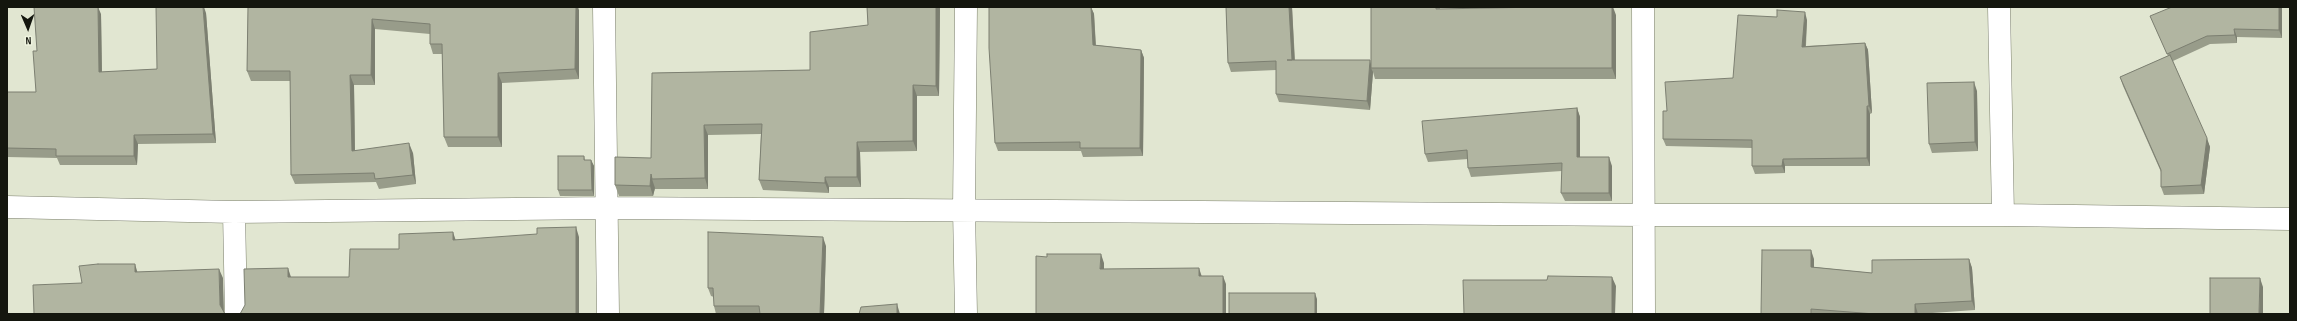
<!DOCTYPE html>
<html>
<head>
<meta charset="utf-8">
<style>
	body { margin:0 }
	#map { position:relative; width:2297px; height:321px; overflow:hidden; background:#e1e6d1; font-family:"Sofia Sans Condensed",sans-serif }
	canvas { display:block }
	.frame { position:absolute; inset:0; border:8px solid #14160e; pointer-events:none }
	.north { position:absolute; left:8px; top:8px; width:40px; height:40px; -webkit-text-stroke:3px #eef3de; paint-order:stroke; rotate:178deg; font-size:11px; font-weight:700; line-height:16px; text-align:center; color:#14160e }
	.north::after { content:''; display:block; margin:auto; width:14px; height:18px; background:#14160e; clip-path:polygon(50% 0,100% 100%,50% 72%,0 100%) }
</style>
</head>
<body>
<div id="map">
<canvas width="2297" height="321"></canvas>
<div class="frame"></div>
<div class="north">N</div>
</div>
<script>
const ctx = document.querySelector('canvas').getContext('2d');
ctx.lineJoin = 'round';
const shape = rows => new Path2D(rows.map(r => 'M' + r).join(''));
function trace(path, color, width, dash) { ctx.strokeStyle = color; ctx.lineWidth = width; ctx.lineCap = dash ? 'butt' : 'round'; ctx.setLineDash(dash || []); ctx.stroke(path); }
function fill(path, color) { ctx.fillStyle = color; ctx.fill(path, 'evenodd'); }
const street = shape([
	[604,7,608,314],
	[966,7,964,209,966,314],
	[1643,7,1644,314],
	[1999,7,2003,215],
	[7,207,234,212,608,208,1645,215,2003,215,2290,219],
	[234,212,236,314]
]);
const wall = shape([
	[248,7,579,10,579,79,502,83,502,147,448,147,444,137,442,54,433,54,430,44,430,34,375,29,375,85,354,85,355,150,413,153,416,184,379,189,376,182,295,184,291,175,290,81,251,81,247,71],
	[867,7,940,7,939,96,917,96,917,151,860,152,861,187,829,187,829,193,763,190,759,180,761,134,708,135,708,189,655,189,655,188,653,196,619,196,615,185,651,158,652,73,810,70,868,25],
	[989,7,1091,7,1094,14,1096,45,1141,50,1144,58,1143,156,1083,157,1081,151,998,151,995,143],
	[1226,7,1292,7,1295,60,1371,65,1371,7,1440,7,1440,9,1616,15,1616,79,1375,79,1373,72,1370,110,1279,102,1276,94,1276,70,1231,72,1228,63],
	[2282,7,2282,38,2237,37,2237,43,2210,44,2173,61,2210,147,2204,194,2164,195,2161,187,2161,172,2123,86,2120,77,2168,56,2150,16],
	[206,13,216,143,138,144,137,165,60,165,57,158,7,157,7,92,36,92,37,51,101,14,102,72,157,69],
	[1807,20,1806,46,1865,43,1868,50,1872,113,1870,114,1870,166,1785,166,1785,173,1755,174,1752,166,1752,148,1666,146,1663,139,1667,111,1733,78],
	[1977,91,1978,151,1932,153,1929,144],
	[1577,108,1580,117,1580,157,1612,166,1612,201,1565,201,1561,193,1562,171,1471,177,1468,168,1468,159,1428,162,1425,154],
	[584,156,585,160,591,160,594,166,594,196,560,196,558,190],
	[826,246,824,314,716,314,714,306,714,297,711,296,708,288],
	[1814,259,1814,267,1872,273,1969,259,1972,268,1975,310,1918,314,1761,314]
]);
const shadedWall = shape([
	[98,7,101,14,102,81,99,72],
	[203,7,204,7,206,13,216,143,213,134],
	[576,7,578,7,579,10,579,79,575,69],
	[936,7,940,7,939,96,936,86],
	[1091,7,1094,14,1096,53,1093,45],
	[1289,7,1292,7,1295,69,1292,60],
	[1612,7,1613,7,1616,15,1616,79,1612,68],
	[2279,7,2282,7,2282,38,2279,30],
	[1805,12,1807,20,1805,54,1802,47],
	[372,19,375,29,375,85,371,75],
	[2234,29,2237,37,2237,43,2235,35],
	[1865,43,1868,50,1872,113,1869,106],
	[1141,50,1144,58,1143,156,1140,148],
	[1370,60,1372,68,1371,68,1373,72,1370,110,1367,101],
	[498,73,502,83,502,147,498,137],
	[350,75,354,85,355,160,352,151],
	[1974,82,1977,91,1978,151,1975,142],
	[913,85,917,96,917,151,913,141],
	[1867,106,1870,114,1870,166,1867,158],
	[1577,108,1580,117,1580,166,1577,157],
	[704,125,708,135,708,189,705,178],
	[134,135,138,144,137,165,134,156],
	[2207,138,2210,147,2204,194,2201,185],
	[857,142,860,152,861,187,857,177],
	[409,143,413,153,416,184,413,175],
	[1609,157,1612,166,1612,201,1609,193],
	[1783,159,1785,166,1785,173,1782,166],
	[591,160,594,166,594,196,592,190],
	[651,174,652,179,655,188,653,196,650,186],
	[825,177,829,187,829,193,825,183],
	[576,227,579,237,579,314,576,314],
	[453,232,456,241,453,240],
	[823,237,826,246,824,314,820,314],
	[1811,250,1814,259,1814,276,1811,267],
	[1101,254,1104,263,1104,277,1100,269],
	[1969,259,1972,268,1975,310,1972,301],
	[135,264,138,274,135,272],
	[288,268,291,277,288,277],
	[1199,268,1202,277,1199,276],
	[219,269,223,278,224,314,220,305],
	[1223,276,1226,284,1226,314,1223,314],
	[1612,277,1616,286,1615,314,1612,314],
	[2260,278,2263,287,2263,314,2259,314],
	[1315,293,1317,299,1317,314,1315,314],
	[897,304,900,314,897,314],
	[1915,304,1918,314,1915,314]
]);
const building = shape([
	[34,7,98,7,99,72,157,69,156,7,203,7,213,134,134,135,134,156,56,156,56,149,7,148,7,92,36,92,33,51,37,51,34,7],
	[248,7,576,7,575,69,498,73,498,137,444,137,442,44,430,44,430,24,372,19,371,75,350,75,352,151,409,143,413,175,375,179,374,173,291,175,290,71,247,71,248,7],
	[867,7,936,7,936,86,913,85,913,141,857,142,857,177,825,177,825,183,759,180,762,124,704,125,705,178,652,179,651,174,650,186,615,185,615,157,651,158,652,73,810,70,810,32,868,25,867,7],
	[989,7,1091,7,1093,45,1141,50,1140,148,1080,148,1080,142,995,143,989,48,989,7],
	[1226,7,1289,7,1292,60,1287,60,1370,60,1367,101,1276,94,1276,61,1228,63,1226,7],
	[1371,7,1436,7,1436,9,1542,7,1612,7,1612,68,1371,68,1371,7],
	[2172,7,2279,7,2279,30,2234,29,2235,35,2207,36,2167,54,2150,16,2172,7],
	[1777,10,1805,12,1802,47,1865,43,1869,106,1867,106,1867,158,1783,159,1782,166,1752,166,1752,140,1663,139,1663,111,1667,111,1665,82,1733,78,1738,15,1777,17,1777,10],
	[2170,55,2207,138,2201,185,2161,187,2161,170,2120,77,2170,55],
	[1974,82,1975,142,1929,144,1927,83,1974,82],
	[1577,108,1577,157,1609,157,1609,193,1561,193,1562,163,1468,168,1467,150,1425,154,1422,121,1577,108],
	[558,156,584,156,584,160,591,160,592,190,558,190,558,156],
	[576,227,576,314,240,314,245,305,244,269,288,268,288,277,349,277,350,249,399,249,399,234,453,232,453,240,537,234,537,228,576,227],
	[708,232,823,237,820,314,760,314,759,306,714,306,713,288,708,288,708,232],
	[1762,250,1811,250,1811,267,1872,273,1872,260,1969,259,1972,301,1915,304,1915,314,1875,314,1811,309,1811,314,1761,314,1762,250],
	[1047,254,1101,254,1100,269,1199,268,1199,276,1223,276,1223,314,1036,314,1036,256,1047,257,1047,254],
	[98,264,135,264,135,272,219,269,220,305,225,314,34,314,33,285,82,283,79,266,98,264],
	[1548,276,1612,277,1612,314,1464,314,1463,280,1547,280,1548,276],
	[2210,278,2260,278,2259,314,2210,314,2210,278],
	[1229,293,1315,293,1315,314,1229,314,1229,293],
	[897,304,897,314,859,314,861,307,897,304]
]);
trace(street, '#7b7f6c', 23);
trace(street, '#fff', 22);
fill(wall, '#989c8a');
fill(shadedWall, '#7c7f71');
fill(building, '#b1b5a1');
trace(building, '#7c7f71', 1);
</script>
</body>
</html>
